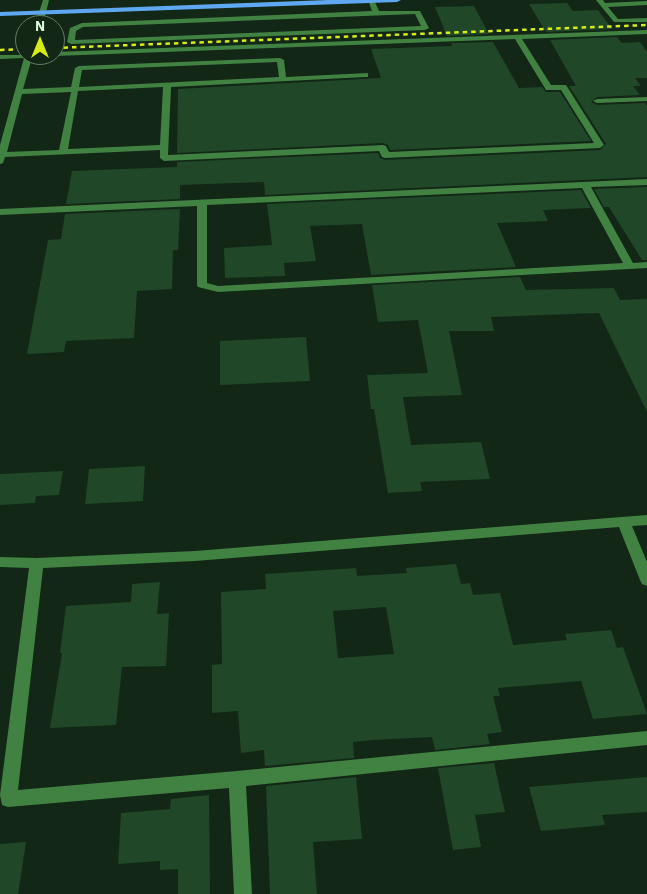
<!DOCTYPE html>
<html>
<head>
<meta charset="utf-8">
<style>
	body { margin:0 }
	#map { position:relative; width:647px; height:894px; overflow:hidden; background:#122716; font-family:"IBM Plex Sans",sans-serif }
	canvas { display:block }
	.north { position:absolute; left:15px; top:15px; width:50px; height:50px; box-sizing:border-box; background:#122716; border:1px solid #627c66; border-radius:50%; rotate:0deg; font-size:14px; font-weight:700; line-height:20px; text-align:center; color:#dbfcdf }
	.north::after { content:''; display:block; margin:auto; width:18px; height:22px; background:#d8ec17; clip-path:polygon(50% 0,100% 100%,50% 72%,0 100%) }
</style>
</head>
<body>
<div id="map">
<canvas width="647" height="894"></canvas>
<div class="north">N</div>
</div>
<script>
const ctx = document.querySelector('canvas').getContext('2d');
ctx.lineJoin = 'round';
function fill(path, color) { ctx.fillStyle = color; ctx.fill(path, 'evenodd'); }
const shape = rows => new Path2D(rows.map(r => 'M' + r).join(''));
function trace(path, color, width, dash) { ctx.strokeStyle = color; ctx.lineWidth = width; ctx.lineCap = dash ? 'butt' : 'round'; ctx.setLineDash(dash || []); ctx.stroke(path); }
const building = shape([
	[567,3,573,11,598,10,612,29,546,32,529,4],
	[474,6,489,34,447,36,435,7],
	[617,37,622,43,640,42,647,52,647,78,635,78,641,86,633,86,640,95,597,97,591,102,597,105,645,103,647,106,647,177,265,195,264,182,180,185,180,199,66,204,72,171,177,167,177,162,378,153,380,158,385,160,600,150,606,144,569,86,576,86,550,40],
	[493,42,519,88,542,87,546,92,560,92,591,141,390,150,388,145,383,143,177,153,178,89,381,78,371,49,452,46,451,43],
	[647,187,647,260,642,260,609,207,604,207,594,189],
	[581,190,591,208,543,210,548,221,497,223,516,267,371,275,362,224,310,226,316,261,284,263,285,276,225,278,224,248,272,245,267,204],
	[180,209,178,250,173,250,172,289,137,291,134,338,66,341,64,352,27,354,48,240,61,239,65,214],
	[520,277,526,290,614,288,620,300,647,299,647,412,599,313,491,317,494,331,449,331,462,395,403,397,411,445,481,442,490,479,420,482,422,491,388,493,374,409,371,409,367,375,428,373,418,320,378,322,372,285],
	[306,337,310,381,220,385,220,341],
	[145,466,143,501,85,504,89,469],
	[63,471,59,495,36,496,35,503,0,505,0,474],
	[456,564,461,584,470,583,473,595,500,593,513,645,567,640,565,634,611,630,617,648,623,647,647,714,593,719,581,681,498,688,500,696,493,696,502,732,487,734,490,744,435,750,432,737,373,740,353,742,354,758,265,766,264,750,241,753,238,711,212,713,212,665,222,664,221,592,266,589,265,574,356,568,357,576,407,573,406,568],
	[386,607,394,654,338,658,333,611],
	[160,582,157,614,169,613,166,666,122,667,116,725,50,728,62,653,60,653,66,606,131,602,132,584],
	[494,763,505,812,475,815,481,847,453,850,438,768],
	[356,777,362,839,313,842,317,894,270,894,266,786],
	[647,777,647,812,602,815,605,825,541,831,529,787],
	[209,795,210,894,178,894,178,869,160,870,160,861,118,864,121,813,170,809,171,799],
	[26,842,18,894,0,894,0,844]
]);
const minor = shape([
	[43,0,49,0,43,25,35,25,43,0],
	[368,0,374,0,379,11,420,11,429,28,425,30,71,44,67,42,70,28,82,23,372,11,368,0],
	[415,14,421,26,75,40,76,31,83,27,415,14],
	[596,0,603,0,605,3,647,1,647,5,608,7,618,19,647,18,647,22,614,22,596,0],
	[647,30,647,34,522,39,551,85,566,85,604,145,600,148,385,158,382,157,379,151,164,161,160,158,160,150,5,157,3,163,0,164,0,145,24,58,0,59,0,55,43,55,32,58,23,89,71,87,75,68,79,66,280,58,284,60,286,77,368,73,368,77,365,77,171,87,168,155,383,145,386,146,389,152,594,143,561,90,546,90,515,39,55,56,52,55,55,55,55,52,647,30],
	[277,62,279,77,79,87,82,70,277,62],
	[163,87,160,145,68,149,78,91,163,87],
	[71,92,59,150,7,152,22,94,71,92],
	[647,97,647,101,597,103,593,101,597,99,647,97],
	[647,179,647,185,591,187,633,263,647,262,647,268,218,292,198,287,197,285,197,206,0,215,0,209,647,179],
	[582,188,623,263,218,286,207,283,207,205,582,188],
	[647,515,647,525,632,526,647,562,647,586,642,584,640,580,619,527,195,561,43,568,18,790,237,771,647,731,647,745,246,786,252,894,234,894,229,788,8,807,2,805,0,795,29,568,0,567,0,557,37,558,195,551,647,515]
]);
const highway = shape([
	[328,0,401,0,397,2,0,16,0,12,328,0]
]);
const rail = shape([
	[55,48,647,25],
	[0,50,25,49]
]);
fill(building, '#204727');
fill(minor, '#418243');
fill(highway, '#60a7f2');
trace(rail, '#d8ec17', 2.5, [4.5, 4]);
</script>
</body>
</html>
